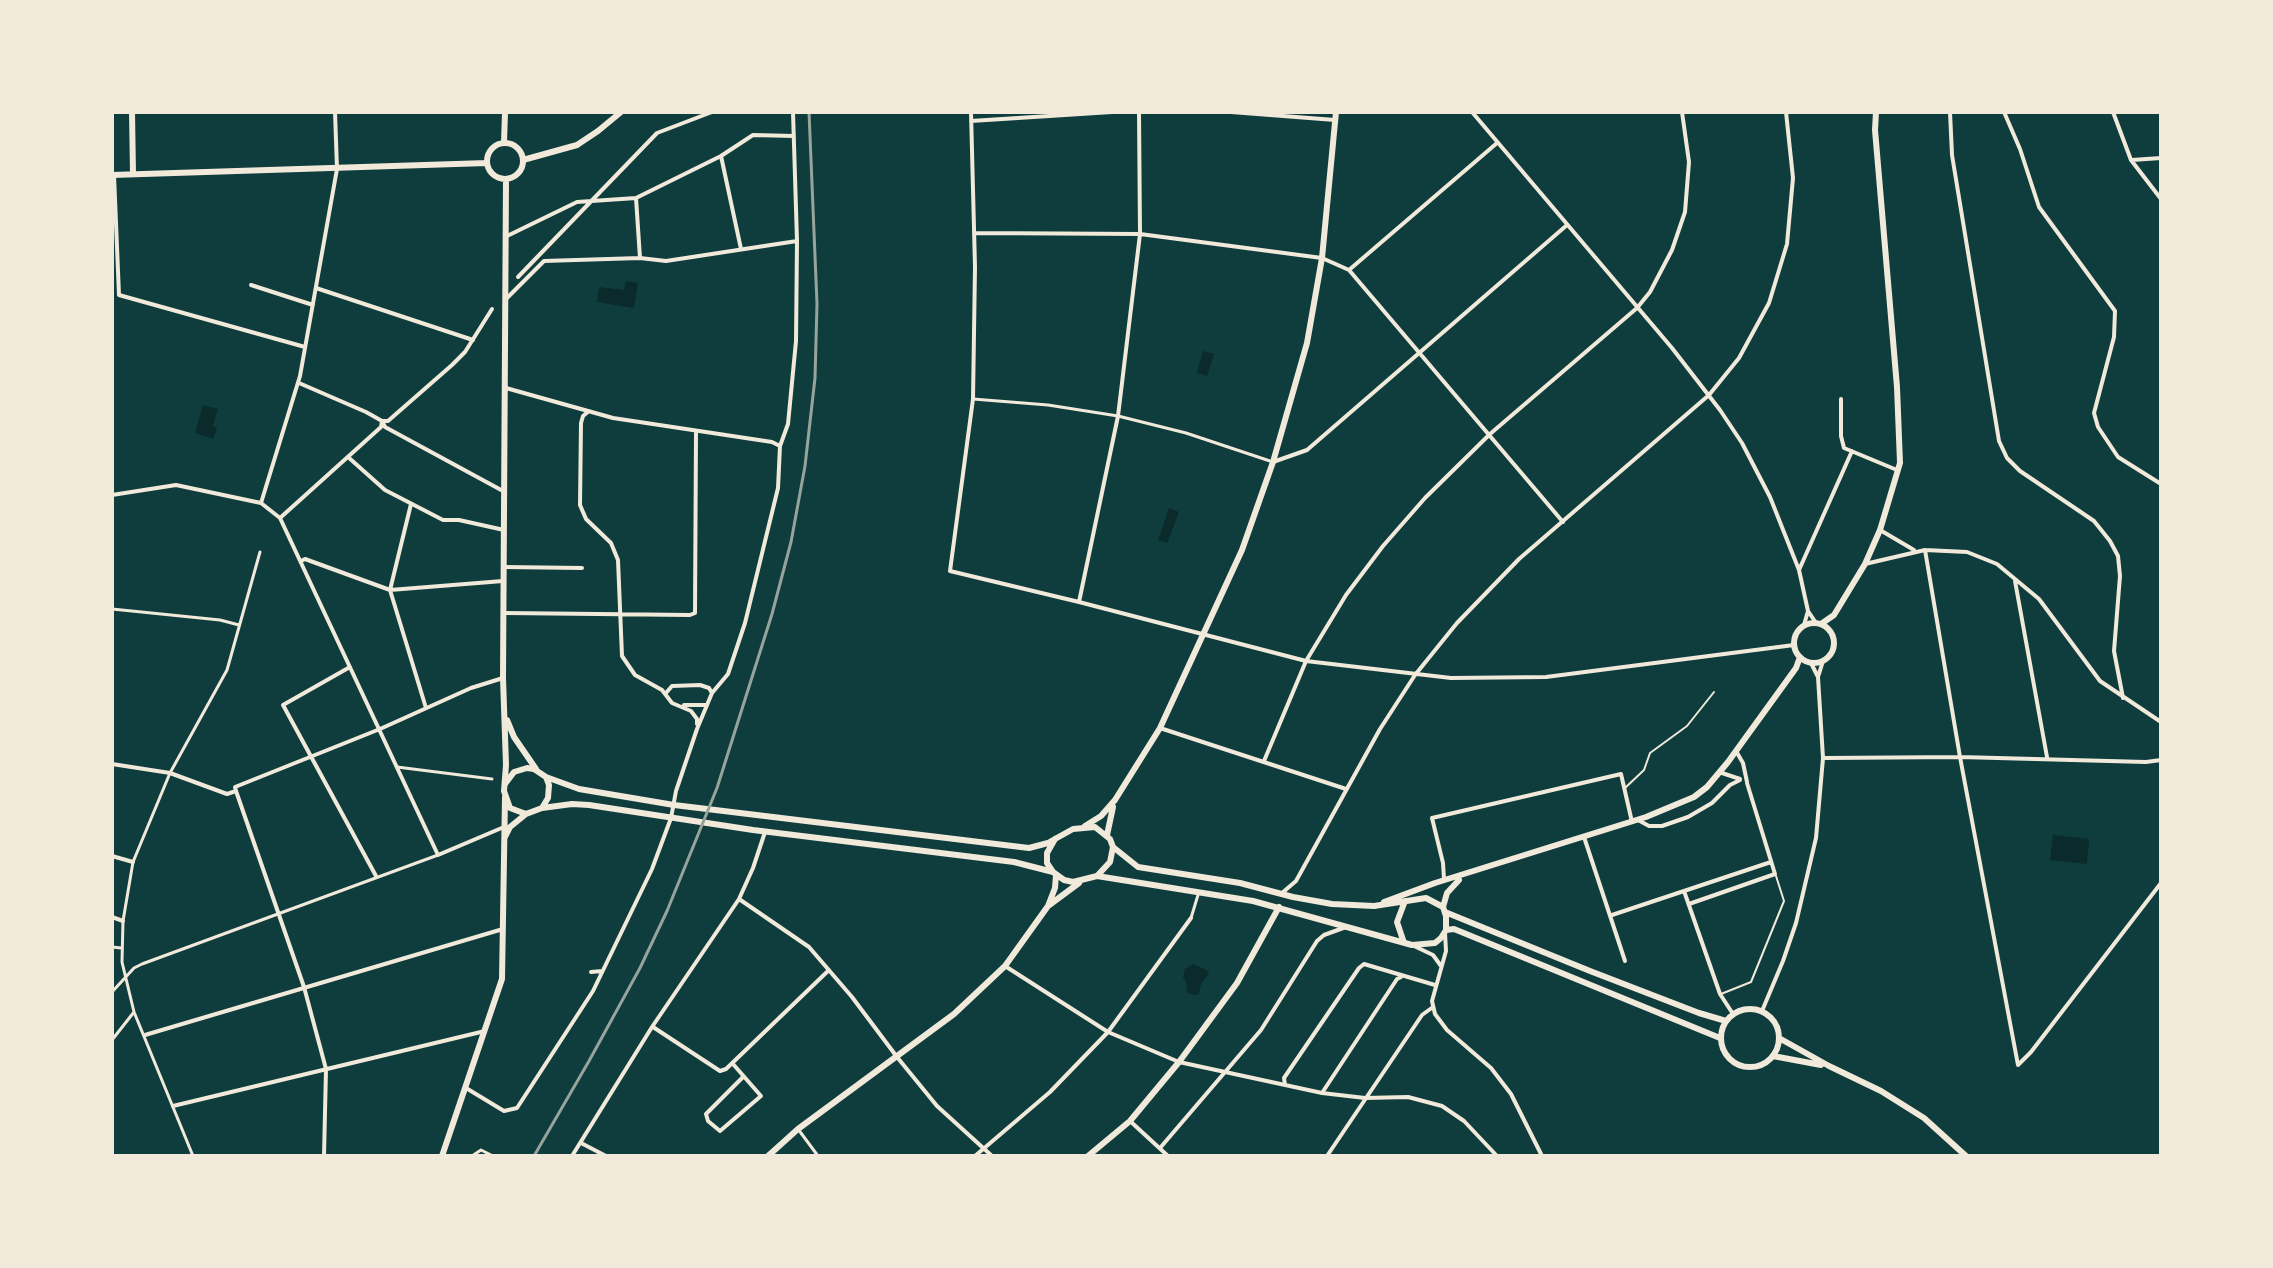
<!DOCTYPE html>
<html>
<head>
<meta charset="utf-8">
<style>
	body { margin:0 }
	#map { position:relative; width:2273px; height:1268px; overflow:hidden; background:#0f3d3e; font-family:Inter,sans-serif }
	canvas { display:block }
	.frame { position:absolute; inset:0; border:114px solid #f1e9da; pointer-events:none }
</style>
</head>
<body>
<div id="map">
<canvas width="2273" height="1268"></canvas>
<div class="frame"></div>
</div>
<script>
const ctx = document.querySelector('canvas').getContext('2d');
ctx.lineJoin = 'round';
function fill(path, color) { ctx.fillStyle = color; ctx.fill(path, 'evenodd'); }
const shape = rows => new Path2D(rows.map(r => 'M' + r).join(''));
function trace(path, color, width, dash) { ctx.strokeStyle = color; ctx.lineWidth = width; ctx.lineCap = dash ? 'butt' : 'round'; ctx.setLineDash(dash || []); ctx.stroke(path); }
const water = shape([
	[626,281,638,283,634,308,597,302,599,287,624,290],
	[1203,351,1214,354,1207,376,1197,373],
	[203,405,218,409,213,425,217,429,213,439,195,433],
	[1169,508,1179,512,1167,543,1158,540],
	[2053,835,2089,839,2087,864,2050,860],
	[1193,964,1207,970,1209,974,1201,984,1199,994,1195,995,1187,993,1186,981,1183,977,1185,969]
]);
const service = shape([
	[1625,788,1644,770,1650,753,1687,726,1714,692],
	[1721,994,1751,982,1784,901,1776,876]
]);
const pedestrian = shape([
	[973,399,1048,405,1118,416,1186,433,1273,462],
	[112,609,220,620,239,625],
	[397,767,492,779],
	[1191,918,1198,895],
	[112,947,121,948],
	[112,992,134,968,142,964,438,855],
	[112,1040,134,1012],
	[798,1129,818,1156],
	[193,1156,134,1012,122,962,123,921,133,862,170,773,227,670,260,552],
	[472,1156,481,1150,493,1156]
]);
const minor = shape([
	[971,112,975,267,973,399,950,571,1079,602,1306,661,1451,678,1546,677,1794,645],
	[1231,112,1335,120],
	[1472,112,1672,348,1720,410,1742,443,1770,497,1799,570,1808,611,1816,623],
	[1950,112,1952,155,1999,441,2007,458,2020,471,2094,521,2110,541,2118,556,2120,576,2114,651,2123,698],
	[2004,112,2020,149,2039,207,2115,311,2114,337,2094,413,2098,427,2118,457,2161,484],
	[2113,112,2131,160,2161,199],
	[971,121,1112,112],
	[721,156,741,249],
	[2132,160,2161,158],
	[114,175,119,295,305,347],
	[636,198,640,258],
	[974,233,1140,234,1322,258,1349,270,1563,522],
	[505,237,577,202,636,198,721,156,753,135,794,136],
	[1349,270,1497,143],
	[518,277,657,133,712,112],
	[251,285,313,305],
	[316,288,473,340],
	[506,299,544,261,640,258,666,261,797,241],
	[299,383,366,412,382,421,385,427,503,491],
	[506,388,613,418,772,442,780,446],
	[1841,399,1841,436,1844,448,1897,470],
	[589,411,583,416,581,423,580,505,586,519,611,543,618,560,622,656,635,675,662,690,672,703,691,711,697,719,697,724],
	[348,457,385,490,443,520,459,520,504,530],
	[1273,462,1307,450,1567,225],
	[112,495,176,485,261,503,280,518,438,855,504,827],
	[261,503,300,376,337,169,335,112],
	[411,504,390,590,426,708],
	[280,518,381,427,382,421,388,421,452,365,465,352,492,309],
	[1880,530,1914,550],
	[1925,550,1960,757,2018,1065,2031,1052,2161,883],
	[301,561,305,559,390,590,503,581],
	[1865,564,1925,550,1967,552,1997,564,2039,599,2100,681,2161,722],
	[504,567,582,568],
	[1799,570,1852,451],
	[2015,581,2047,757],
	[1079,602,1118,416,1140,234,1139,112],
	[505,613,690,615,695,613,696,431],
	[1804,625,1808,611],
	[350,667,283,705,376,876],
	[1818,677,1823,661],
	[666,693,672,686,700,685,709,688,712,693],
	[712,693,728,674,745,623,778,488,780,446,788,424,796,341,797,241,793,112],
	[684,705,707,705],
	[1160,728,1346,789],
	[1736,751,1743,763,1747,782],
	[1824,758,1960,757,2146,762,2161,760],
	[1264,761,1306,661,1346,595,1383,546,1425,498,1490,434,1637,308,1650,292,1672,250,1685,212,1689,162,1682,112],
	[112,764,170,773,227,794,236,791,235,787,380,729,471,688,503,678],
	[1719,772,1740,779],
	[236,791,304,987,326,1069,324,1156],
	[1638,820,1649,826,1662,826,1688,817,1712,803,1730,785,1740,780],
	[1584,837,1625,961],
	[112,856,133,862],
	[1444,879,1443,863,1432,818,1621,774,1632,822],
	[1684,891,1720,994,1733,1014],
	[1282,893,1296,881,1380,729,1415,675,1457,623,1519,559,1709,395,1739,358,1769,303,1787,244,1793,178,1786,112],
	[739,899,809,947,852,997,897,1057,937,1106,992,1156],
	[1689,904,1775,874,1747,783],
	[1612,915,1771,862],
	[112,917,123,921],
	[1445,933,1446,951,1432,1001,1435,1014,1447,1030,1491,1068,1511,1094,1542,1156],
	[1414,946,1433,955,1441,966],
	[1005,966,1108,1032,1179,1062,1322,1093,1365,1098,1408,1097,1442,1106,1464,1121,1497,1156],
	[591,972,602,971],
	[1762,1011,1783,961,1796,923,1816,838,1823,758,1818,677,1811,663],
	[653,1027,720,1071,726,1069,829,970],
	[145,1035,503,929],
	[733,1064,761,1096,720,1131,708,1121,706,1114,743,1077],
	[1285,1085,1284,1078,1359,968,1364,964,1435,985],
	[466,1088,504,1111,517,1108,593,991,652,869,671,818,676,791,697,729,712,693],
	[1322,1093,1397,979,1401,977],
	[173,1106,485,1031],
	[1130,1121,1168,1156],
	[581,1143,606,1156],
	[1160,1148,1261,1030,1317,941,1324,935,1346,927],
	[572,1156,652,1027,739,899,753,868,765,832],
	[975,1156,1050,1092,1108,1032,1191,918],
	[1327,1156,1422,1015,1433,1007]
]);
const tertiary = shape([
	[132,112,133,174],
	[504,143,505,112],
	'487 161a18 18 0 1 1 36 0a18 18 0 1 1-36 0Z',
	[523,160,577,145,598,131,621,112],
	[112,175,487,163],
	'1794 643a20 20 0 1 1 40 0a20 20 0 1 1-40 0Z',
	[1821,624,1834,615,1865,564,1880,530,1900,463,1897,387,1875,130,1876,112],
	[507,720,514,737,536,769],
	[546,777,579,789,674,805,1029,848,1048,843,1055,839,1073,829,1095,827,1110,839,1113,847,1110,862,1097,876,1073,882,1064,880,1053,872,1047,863,1047,853,1055,839],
	[505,784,514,772,527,768,534,769,546,777,549,785,548,798,542,808,526,814,510,808,504,791,506,765,503,678,506,179],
	[542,808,572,804,589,805,753,830,1014,862,1053,872],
	[1085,826,1101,816,1115,800,1160,728,1242,550,1273,462,1307,343,1322,258,1336,112],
	[1107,835,1113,807],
	[505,837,510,827,526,814],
	[1097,876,1253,901,1412,945,1435,943,1441,938,1446,930,1446,916,1443,907,1426,898,1374,906,1332,904,1293,897,1240,883,1138,867,1113,847],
	[1384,902,1435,883,1646,817,1694,797,1707,787,1728,762,1796,668,1800,657],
	[1048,906,1055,888,1056,875],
	[1443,907,1447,893,1459,880],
	[1445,912,1590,971,1699,1013,1726,1021],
	[1446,930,1454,929,1720,1038],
	[1404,943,1397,922,1405,901],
	'1721 1038a29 29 0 1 1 58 0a29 29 0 1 1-58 0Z',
	[1779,1038,1829,1066,1881,1091,1924,1118,1966,1156],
	[1773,1056,1821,1065],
	[442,1156,502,979,505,797],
	[768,1156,798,1129,954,1014,1005,966,1048,906,1079,883],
	[1088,1156,1130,1121,1179,1062,1237,983,1279,907]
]);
const rail = shape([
	[534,1156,589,1061,640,968,667,911,717,788,772,614,791,542,805,466,815,378,817,304,809,112]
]);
fill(water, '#0a2a2b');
trace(service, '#f1e9da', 2);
trace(pedestrian, '#f1e9da', 3);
trace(minor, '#f1e9da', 4);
trace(tertiary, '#f1e9da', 6);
trace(rail, '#97a49c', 3);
</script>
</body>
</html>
